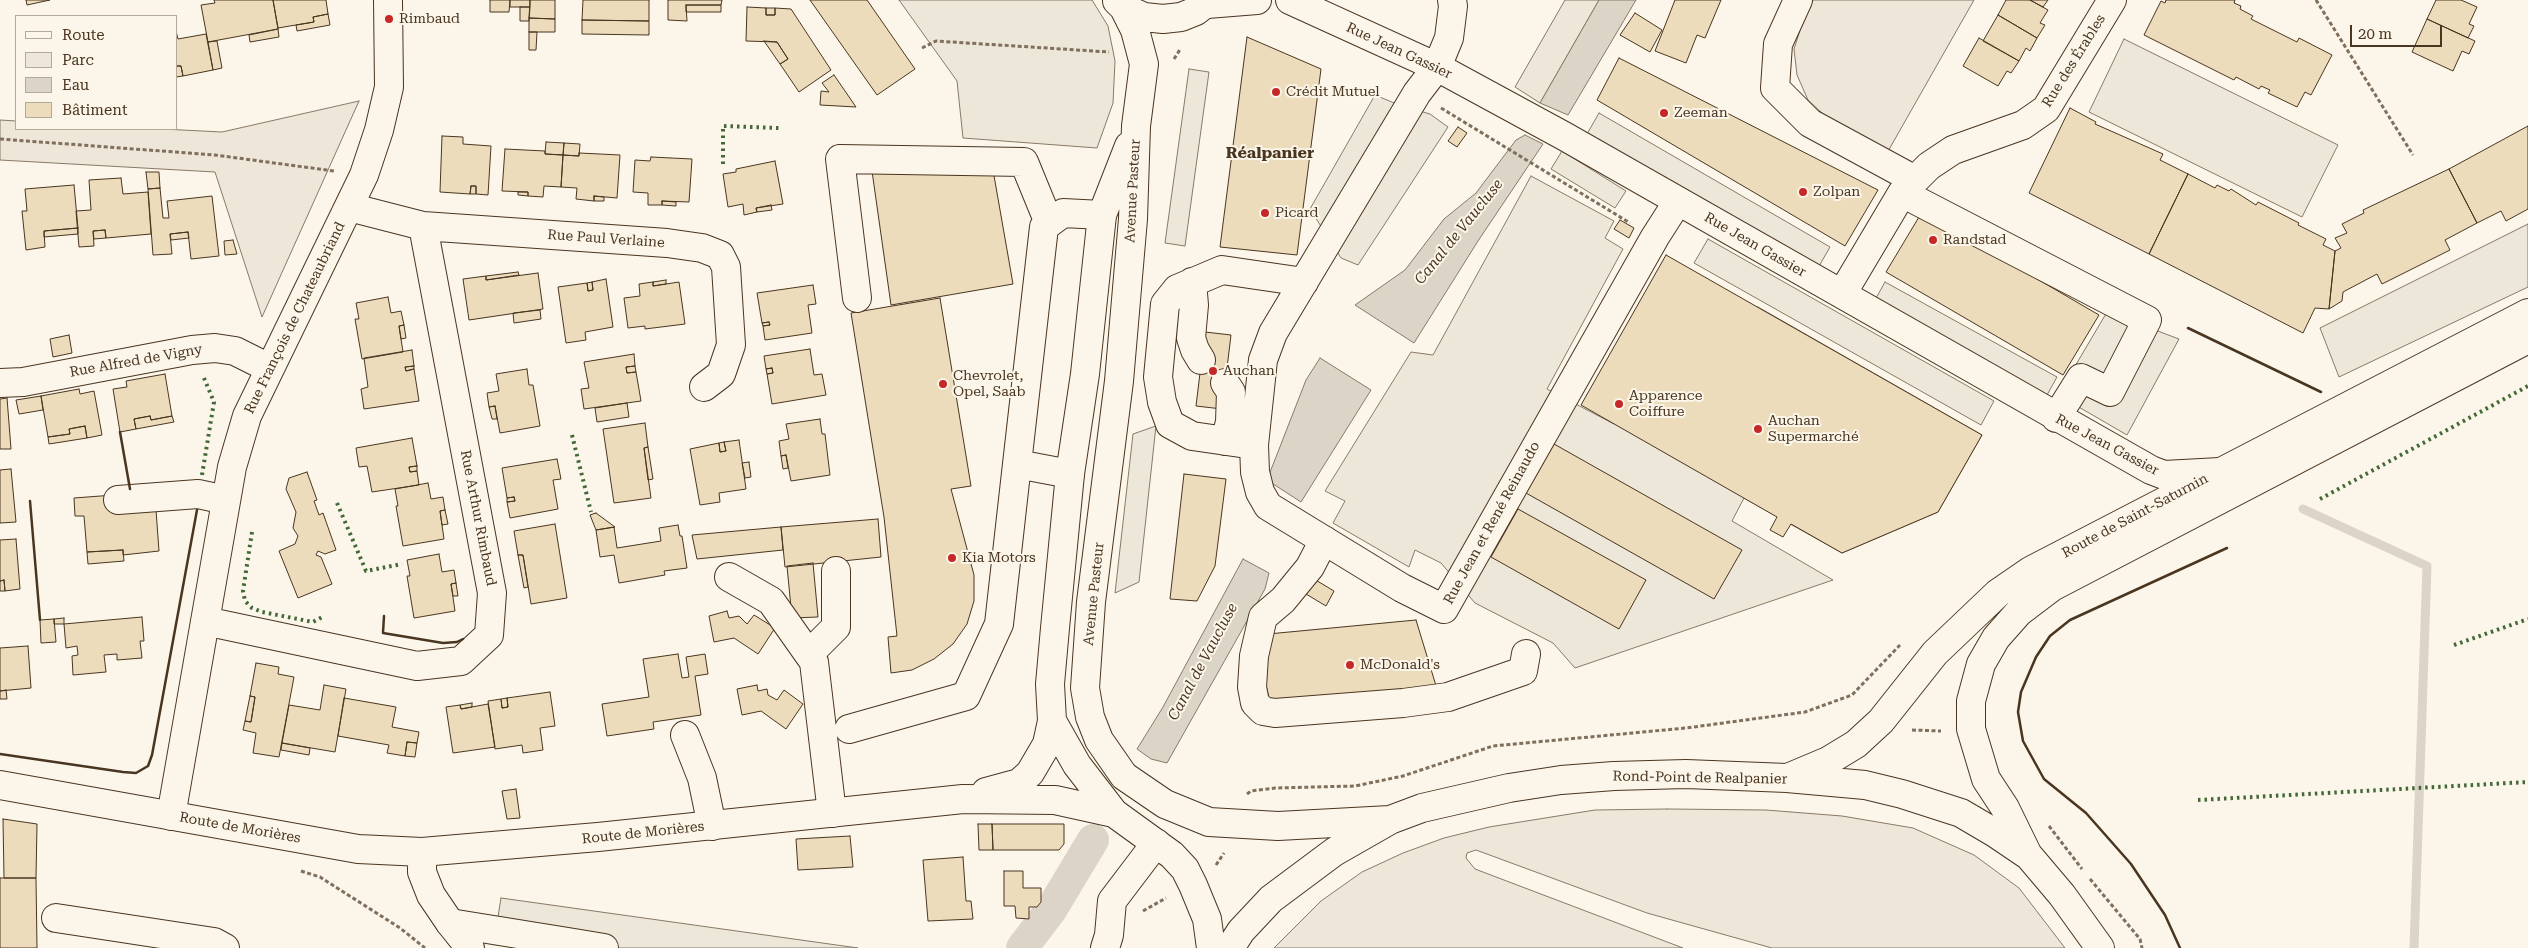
<!DOCTYPE html>
<html>
<head>
<meta charset="utf-8">
<style>
	body { margin:0 }
	#map { position:relative; width:2528px; height:948px; overflow:hidden; background:#fbf6e9; font-family:"Roboto Serif",serif }
	canvas { display:block }
	.legend { position:absolute; left:15px; top:15px; width:162px; height:115px; box-sizing:border-box; background:#fbf6e9; border:1px solid #b4a999; margin:0; padding:6px 9px; list-style:none; font-size:15px; color:#4a3520 }
	.legend li { display:flex; align-items:center; gap:10px; height:25px }
	.legend b { width:25px; border:1px solid #b4a999 }
	.scale { position:absolute; left:2350px; top:25px; width:92px; height:22px; box-sizing:border-box; border:2px solid #4a3520; border-top:0; padding-left:6px; font-size:15px; line-height:18px; white-space:nowrap; color:#4a3520; -webkit-text-stroke:4px #fbf6e9; paint-order:stroke }
</style>
</head>
<body>
<div id="map">
<canvas width="2528" height="948"></canvas>
<ul class="legend">
<li><b style="height:6px;background:#fbf6e9"></b>Route</li>
<li><b style="height:14px;background:#ede6d9"></b>Parc</li>
<li><b style="height:14px;background:#dcd4c6"></b>Eau</li>
<li><b style="height:14px;background:#ecdcbc"></b>Bâtiment</li>
</ul>
<div class="scale">20 m</div>
</div>
<script>
const ctx = document.querySelector('canvas').getContext('2d');
ctx.lineJoin = 'round';
function fill(path, color) { ctx.fillStyle = color; ctx.fill(path, 'evenodd'); }
const shape = rows => new Path2D(rows.map(r => 'M' + r).join(''));
function trace(path, color, width, dash) { ctx.strokeStyle = color; ctx.lineWidth = width; ctx.lineCap = dash ? 'butt' : 'round'; ctx.setLineDash(dash || []); ctx.stroke(path); }
function write(font, color, halo, rows, align = 'center') {
  ctx.font = font + ' "Roboto Serif",serif'; ctx.lineWidth = 4; ctx.setLineDash([]); ctx.textBaseline = 'middle'; ctx.strokeStyle = halo; ctx.fillStyle = color; for (const [text, x, y, turn = 0] of rows) {
    ctx.save(); ctx.translate(x, y); ctx.rotate((+turn || 0) * Math.PI / 180); ctx.textAlign = isNaN(turn) ? turn : align; if (halo) ctx.strokeText(text, 0, 0); ctx.fillText(text, 0, 0); ctx.restore();
  }
}
const green = shape([
	[1565,0,1599,0,1540,103,1515,87,1565,0],
	[1813,0,1974,0,1887,153,1835,125,1808,100,1797,75,1794,49,1804,18,1813,0],
	[359,101,262,317,215,172,0,160,0,120,16,121,16,129,162,129,222,132,359,101],
	[1667,809,1766,810,1842,816,1913,828,1974,855,2019,888,2065,948,1772,948,1647,913,1476,850,1467,853,1466,858,1475,869,1683,948,1274,948,1321,901,1362,872,1403,853,1444,838,1489,827,1595,810,1667,809]
]);
const parking = shape([
	[899,0,1092,0,1108,26,1115,61,1113,103,1097,148,963,138,957,81,899,0],
	[2124,39,2338,145,2302,217,2089,112,2124,39],
	[1189,69,1209,72,1185,246,1165,243,1189,69],
	[1375,95,1399,105,1430,114,1448,127,1358,265,1341,258,1310,209,1375,95],
	[1599,113,1830,247,1818,268,1587,134,1599,113],
	[1562,151,1626,191,1615,208,1551,169,1562,151],
	[1531,176,1614,221,1605,238,1623,249,1547,389,1614,424,1676,317,1758,307,1982,435,1938,512,1842,553,1744,498,1732,521,1833,580,1575,668,1553,643,1475,603,1441,563,1415,550,1409,567,1333,523,1345,501,1325,491,1411,352,1433,355,1531,176],
	[2528,224,2528,287,2339,377,2320,328,2528,224],
	[1708,239,1994,401,1981,425,1694,263,1708,239],
	[1885,282,2057,377,2047,395,1875,300,1885,282],
	[2107,312,2179,339,2127,435,2058,395,2107,312],
	[1156,426,1139,582,1115,593,1133,434,1156,426],
	[501,898,858,948,580,948,497,923,501,898]
]);
const water = shape([
	[1599,0,1636,0,1568,115,1540,103,1599,0],
	[1525,135,1543,144,1478,241,1414,343,1355,305,1405,270,1444,219,1476,193,1516,140,1525,135],
	[1320,358,1371,390,1301,502,1267,480,1306,380,1320,358],
	[1243,559,1269,573,1265,589,1167,763,1151,759,1137,749,1163,707,1243,559]
]);
const stream = shape([
	[2303,509,2427,566,2414,948]
]);
const canal = shape([
	[1022,948,1051,910,1093,840]
]);
const building = shape([
	[26,0,50,0,27,5,26,0],
	[214,0,273,0,278,29,208,42,201,5,215,3,214,0],
	[273,0,326,0,328,14,313,17,314,22,278,28,273,0],
	[490,0,510,0,509,12,490,12,490,0],
	[510,0,530,0,530,7,510,7,510,0],
	[530,0,555,0,555,19,529,18,530,0],
	[649,0,649,21,582,20,583,0,649,0],
	[668,0,722,0,721,5,686,5,687,21,668,20,668,0],
	[810,0,867,0,915,69,877,95,810,0],
	[1675,0,1721,0,1705,38,1697,35,1686,63,1655,51,1675,0],
	[2006,0,2030,0,2048,10,2040,23,2045,25,2037,38,1998,15,2006,0],
	[2030,0,2048,0,2043,7,2030,0],
	[2166,0,2235,0,2234,3,2241,6,2240,9,2253,16,2251,19,2297,42,2299,38,2332,55,2311,95,2305,92,2297,107,2268,93,2270,90,2261,86,2259,89,2236,77,2234,80,2144,35,2161,1,2165,3,2166,0],
	[2436,0,2461,0,2477,7,2469,24,2474,26,2468,38,2427,19,2436,0],
	[686,5,721,5,721,12,686,12,686,5],
	[520,7,530,7,529,21,520,21,520,7],
	[747,7,766,8,766,15,775,15,775,8,791,9,831,70,799,92,780,64,788,59,777,42,746,41,747,7],
	[766,8,775,8,775,15,766,15,766,8],
	[1635,13,1662,30,1650,52,1620,35,1635,13],
	[328,14,330,25,297,31,296,25,314,22,313,17,328,14],
	[1998,15,2037,38,2030,51,2026,48,2019,61,1983,41,1998,15],
	[529,18,555,19,555,32,529,32,529,18],
	[2427,19,2475,41,2469,54,2462,51,2453,71,2412,52,2427,19],
	[582,20,649,21,649,35,582,34,582,20],
	[278,29,279,37,250,42,249,35,278,29],
	[176,31,178,39,206,34,213,70,183,76,181,66,176,66,176,31],
	[529,32,537,32,536,50,529,50,529,32],
	[1247,37,1321,69,1297,255,1220,247,1247,37],
	[1979,38,2019,61,2011,73,2007,71,1998,86,1963,66,1979,38],
	[217,41,222,68,213,70,208,42,217,41],
	[764,41,777,42,788,59,780,64,764,41],
	[1619,58,1878,190,1845,246,1597,100,1619,58],
	[176,66,181,66,183,76,176,77,176,66],
	[834,75,856,107,820,105,821,91,829,92,822,83,834,75],
	[2070,108,2096,122,2095,124,2163,154,2160,160,2188,174,2149,254,2029,193,2070,108],
	[2528,126,2528,209,2506,221,2501,211,2477,223,2449,169,2528,126],
	[1458,127,1467,133,1457,147,1448,141,1458,127],
	[442,136,463,137,463,144,491,146,488,195,476,194,476,186,471,186,470,194,440,192,442,136],
	[546,142,564,143,563,155,545,154,546,142],
	[564,143,580,144,579,156,563,155,564,143],
	[505,149,545,151,545,154,563,155,561,187,544,186,543,197,528,196,528,192,502,191,505,149],
	[579,153,620,155,617,198,594,196,594,201,576,199,577,188,561,187,563,155,579,156,579,153],
	[651,157,692,159,689,202,662,201,662,205,648,205,648,193,633,192,635,160,650,161,651,157],
	[775,161,783,204,756,208,757,212,744,215,743,204,728,207,723,174,736,172,736,169,775,161],
	[871,164,993,170,1013,284,891,305,871,164],
	[2449,169,2477,223,2445,240,2450,250,2382,284,2377,274,2343,292,2342,301,2329,309,2335,251,2341,248,2335,238,2347,233,2342,224,2364,213,2363,210,2449,169],
	[146,172,159,172,160,188,148,189,146,172],
	[2188,174,2215,188,2217,185,2229,191,2231,189,2256,205,2258,202,2299,223,2298,225,2326,239,2323,245,2335,251,2329,309,2315,308,2303,333,2149,254,2188,174],
	[121,178,123,194,148,192,151,234,106,238,105,230,93,231,94,246,79,247,76,211,91,210,89,180,121,178],
	[74,185,78,228,44,231,45,247,26,250,22,211,27,211,25,189,74,185],
	[471,186,476,186,476,194,470,194,471,186],
	[160,188,163,218,169,218,167,201,212,196,219,256,191,259,188,232,170,234,172,254,153,255,148,189,160,188],
	[518,192,528,192,528,196,518,195,518,192],
	[594,196,604,197,604,201,594,201,594,196],
	[662,201,676,202,676,206,662,205,662,201],
	[771,205,772,210,757,212,756,208,771,205],
	[1922,212,2099,315,2063,375,1886,272,1922,212],
	[1620,220,1634,228,1629,238,1614,229,1620,220],
	[78,228,78,234,44,237,44,231,78,228],
	[105,230,106,238,94,239,93,231,105,230],
	[188,232,189,238,171,240,170,234,188,232],
	[233,240,237,254,225,255,224,241,233,240],
	[1666,255,1982,435,1938,512,1842,553,1791,524,1783,537,1770,530,1777,517,1581,405,1666,255],
	[518,272,519,275,486,280,486,276,518,272],
	[538,273,543,309,469,320,463,279,486,276,486,280,538,273],
	[606,279,613,327,585,332,586,340,566,343,558,287,587,283,588,291,593,290,592,282,606,279],
	[666,280,666,284,653,286,653,282,666,280],
	[592,282,593,290,588,291,587,283,592,282],
	[653,282,653,286,679,282,685,324,645,329,645,326,628,328,624,298,640,296,639,284,653,282],
	[813,285,816,304,808,305,812,333,765,340,763,326,770,325,769,322,762,323,757,293,813,285],
	[388,297,391,313,401,311,404,325,399,326,403,352,362,359,355,319,359,319,356,303,388,297],
	[940,298,971,486,951,489,974,575,974,601,967,624,953,644,934,659,912,670,891,673,888,637,897,636,884,517,851,313,940,298],
	[540,310,541,319,514,323,513,313,540,310],
	[769,322,770,325,763,326,762,323,769,322],
	[404,325,406,338,401,339,399,326,404,325],
	[1205,332,1231,335,1222,409,1196,406,1205,332],
	[69,335,72,353,53,357,50,339,69,335],
	[810,349,814,375,822,374,826,395,772,404,767,374,773,373,772,368,766,369,764,356,810,349],
	[412,350,414,366,405,367,406,371,414,369,419,401,364,409,361,389,368,387,364,358,412,350],
	[634,354,635,366,626,367,627,373,636,372,641,401,584,409,581,389,589,388,584,362,634,354],
	[414,366,414,369,406,371,405,367,414,366],
	[635,366,636,372,627,373,626,367,635,366],
	[772,368,773,373,767,374,766,369,772,368],
	[527,369,529,385,533,385,540,426,500,433,495,406,489,407,487,393,499,391,496,374,527,369],
	[165,374,172,416,151,420,150,416,134,419,136,429,120,432,113,389,127,387,126,381,165,374],
	[79,389,80,394,94,391,102,435,87,438,85,426,69,429,70,434,48,437,41,396,79,389],
	[41,396,43,410,19,414,16,400,41,396],
	[7,398,11,449,0,449,0,399,7,398],
	[627,403,629,417,597,422,595,408,627,403],
	[495,406,497,419,492,419,489,407,495,406],
	[150,416,151,420,172,416,174,422,136,429,134,419,150,416],
	[820,419,822,434,825,434,830,475,791,481,786,455,781,456,779,441,789,439,786,424,820,419],
	[645,423,648,447,644,448,651,498,614,503,603,429,645,423],
	[85,426,87,438,49,444,48,437,70,434,69,429,85,426],
	[412,438,417,466,409,467,410,472,417,471,419,485,372,492,367,466,359,467,356,448,412,438],
	[739,440,746,489,719,493,720,502,700,505,690,449,719,443,720,452,726,451,724,442,739,440],
	[724,442,726,451,720,452,719,443,724,442],
	[1554,444,1742,550,1714,599,1526,493,1554,444],
	[648,447,653,479,648,480,644,448,648,447],
	[786,455,788,468,783,469,781,456,786,455],
	[557,459,561,479,553,480,558,509,510,518,507,502,515,501,514,497,507,498,502,468,557,459],
	[749,462,751,477,745,478,742,463,749,462],
	[417,466,417,471,410,472,409,467,417,466],
	[11,469,16,522,0,523,0,470,11,469],
	[307,472,317,500,314,501,319,515,323,513,336,550,325,554,318,551,316,555,321,557,332,584,298,598,279,551,295,544,298,536,293,528,296,512,286,489,289,478,307,472],
	[1184,474,1226,479,1215,566,1197,601,1170,599,1184,474],
	[428,483,431,499,443,497,445,510,440,511,444,539,403,546,396,506,398,506,395,489,428,483],
	[114,495,116,513,156,510,159,551,123,555,123,550,87,552,84,516,75,516,74,498,114,495],
	[514,497,515,501,507,502,507,498,514,497],
	[1518,509,1646,580,1619,629,1491,557,1518,509],
	[445,510,448,524,442,525,440,511,445,510],
	[596,513,615,527,596,530,590,515,596,513],
	[878,519,881,557,785,567,781,527,878,519],
	[555,524,567,598,531,604,523,555,518,555,514,531,555,524],
	[678,525,680,536,682,536,687,568,664,571,665,575,619,583,614,555,600,557,596,530,614,527,617,548,661,541,659,528,678,525],
	[781,527,783,550,697,559,692,535,781,527],
	[16,539,20,589,5,591,4,580,0,581,0,540,16,539],
	[123,550,124,561,88,564,87,552,123,550],
	[439,554,442,572,454,570,456,583,451,584,455,611,414,618,407,576,410,576,407,560,439,554],
	[518,555,523,555,528,587,524,588,518,555],
	[813,563,818,617,792,618,787,566,813,563],
	[1314,579,1334,591,1326,606,1306,594,1314,579],
	[4,580,5,591,0,591,0,581,4,580],
	[456,583,458,596,453,596,451,584,456,583],
	[727,611,729,618,739,616,747,624,754,615,775,628,758,654,734,638,714,642,709,616,727,611],
	[142,617,144,641,140,641,142,658,117,660,117,654,104,655,106,672,73,675,72,656,78,655,77,646,66,648,64,624,142,617],
	[64,618,64,624,54,624,54,619,64,618],
	[54,619,56,642,41,643,40,620,54,619],
	[1416,620,1437,689,1271,707,1265,681,1268,634,1416,620],
	[28,646,31,688,0,691,0,648,28,646],
	[678,654,682,678,689,677,686,657,705,654,708,674,695,676,701,715,653,722,654,729,607,736,602,704,649,697,643,659,678,654],
	[256,663,279,667,278,674,294,677,279,757,253,753,256,733,243,730,245,721,251,722,255,697,250,696,256,663],
	[324,685,346,689,335,752,282,743,289,705,320,710,324,685],
	[757,685,758,691,767,689,768,695,777,700,784,690,803,704,786,729,761,711,742,715,737,689,757,685],
	[6,690,7,699,0,699,0,691,6,690],
	[550,692,555,726,540,728,543,750,523,753,522,745,495,749,488,701,501,699,502,708,508,707,507,698,550,692],
	[250,696,255,697,251,722,245,721,250,696],
	[344,698,396,707,392,727,419,732,417,743,407,742,405,756,387,753,389,745,338,736,344,698],
	[507,698,508,707,502,708,501,699,507,698],
	[472,703,472,707,461,709,460,705,472,703],
	[488,704,495,747,453,753,446,707,460,705,461,709,488,704],
	[407,742,417,743,415,757,405,756,407,742],
	[282,743,310,748,309,755,281,750,282,743],
	[516,789,520,818,507,819,502,791,516,789],
	[3,819,37,824,36,878,4,878,3,819],
	[978,824,992,824,993,850,979,850,978,824],
	[992,824,1064,824,1064,844,1059,850,993,850,992,824],
	[850,836,853,867,798,870,796,839,850,836],
	[963,857,966,901,971,901,973,919,928,921,923,860,963,857],
	[1004,871,1023,871,1023,888,1041,888,1041,902,1037,907,1029,907,1029,919,1016,918,1015,906,1004,906,1004,871],
	[0,878,36,878,37,948,0,948,0,878]
]);
const path = shape([
	[2316,0,2413,155],
	[922,48,936,41,1109,52],
	[1174,59,1181,48],
	[1441,108,1630,223],
	[0,139,215,155,334,171],
	[1912,730,1941,731],
	[1247,794,1251,791,1275,788,1355,786,1403,776,1493,746,1686,728,1805,712,1852,695,1900,645],
	[2049,826,2082,869],
	[1216,865,1224,853],
	[301,871,320,877,400,928,425,948],
	[2090,879,2140,939,2142,948],
	[1143,911,1166,898]
]);
const minor = shape([
	[1290,0,1437,67,1564,136,2151,470,2164,475,2220,472],
	[1452,0,1453,6,1449,38,1437,67,1417,93,1273,333,1263,360,1254,445,1255,472,1260,492,1268,506,1402,588,1444,609,1655,237,1678,201],
	[1798,0,1778,44,1775,88,1810,123,1915,180],
	[1207,4,1257,0],
	[1902,193,2147,320,2110,392,2081,378,2056,418],
	[349,207,423,226,667,243,702,248,720,255,726,267,731,345,721,374,704,387],
	[1192,282,1194,305,1191,338,1195,350,1201,360],
	[1842,294,1902,193,1929,166,1953,150,2023,125,2046,109,2112,0],
	[857,298,840,159,1024,162,1049,223],
	[0,383,23,382,192,350,215,348,235,351,269,368],
	[1225,441,1230,422,1231,392,1225,383],
	[1254,445,1192,436,1170,424,1162,402,1158,377,1165,304,1177,289,1222,270,1304,282],
	[1070,474,1017,464,1044,227,1063,213,1102,215],
	[118,500,198,494,226,500],
	[1324,540,1310,567,1283,600,1263,617,1254,656,1252,687,1255,703,1263,711,1275,713,1403,703,1448,697,1523,671,1526,654],
	[729,577,771,601,814,662,832,813],
	[205,621,417,666,461,661,489,635,492,593,423,226],
	[809,654,836,627,836,571],
	[849,729,966,696,999,624,1017,464],
	[685,735,702,778,712,826],
	[171,816,232,467,247,416,364,175,379,130,389,87,388,0],
	[56,918,214,942,225,948],
	[450,923,574,943,572,948],
	[574,943,604,948],
	[1105,948,1109,935,1112,901,1156,843]
]);
const major = shape([
	[1117,1,1124,8,1144,17,1163,19,1181,17,1196,11,1210,0],
	[1124,8,1135,30,1144,64,1136,126,1133,219,1119,381,1091,602,1085,688,1090,717,1099,740,1124,776,1165,804,1209,822,1278,826,1390,820],
	[1052,721,1077,765,1114,813],
	[1790,777,1828,761,1856,744,1881,721,1935,653,1998,593,2030,571,2528,313],
	[0,785,358,849,422,852,598,837,963,799,1055,800,1114,813,1172,855,1185,869,1193,885,1207,919,1211,948],
	[986,792,1019,783,1030,773,1047,744,1052,721,1050,684,1055,628,1070,474,1085,374,1102,215,1129,146],
	[422,852,422,872,431,895,450,923,470,948],
	[2027,853,2005,808,1986,779,1971,729,1971,701,1981,664,1996,638,2019,612,2052,587,2528,339],
	[1230,948,1241,931,1271,899,1334,852,1390,820,1422,808,1509,788,1561,780,1614,776,1686,774,1787,778,1865,785,1902,794,1961,813,1995,833,2029,856,2062,895,2100,948]
]);
const hedge = shape([
	[723,164,723,126,779,128],
	[572,435,591,512],
	[202,475,214,402,204,378],
	[2320,499,2528,386],
	[337,503,366,571,402,564],
	[252,532,243,591,245,601,252,608,262,612,313,622,324,616],
	[2454,645,2528,619],
	[2198,800,2528,782]
]);
const wall = shape([
	[2188,328,2321,392],
	[120,432,130,489],
	[30,501,40,620],
	[384,616,383,633,443,643,457,642,463,639],
	[0,754,123,772,136,773,148,766,152,755,197,510],
	[2180,948,2165,915,2131,864,2086,813,2044,779,2023,741,2018,712,2021,692,2036,657,2050,636,2070,620,2227,548]
]);
const markers = [
	[389,19,5,"#c62828"],
	[1276,92,5,"#c62828"],
	[1664,113,5,"#c62828"],
	[1803,192,5,"#c62828"],
	[1265,213,5,"#c62828"],
	[1933,240,5,"#c62828"],
	[1213,371,5,"#c62828"],
	[943,384,5,"#c62828"],
	[1619,404,5,"#c62828"],
	[1758,429,5,"#c62828"],
	[952,558,5,"#c62828"],
	[1350,665,5,"#c62828"]
];
const poiNames = [
	["Rimbaud",399,19],
	["Crédit Mutuel",1286,92],
	["Zeeman",1674,113],
	["Zolpan",1813,192],
	["Picard",1275,213],
	["Randstad",1943,240],
	["Auchan",1223,371],
	["Chevrolet,",953,376],
	["Opel, Saab",953,392],
	["Apparence",1629,396],
	["Coiffure",1629,412],
	["Auchan",1768,421],
	["Supermarché",1768,437],
	["Kia Motors",962,558],
	["McDonald's",1360,665]
];
const streetNames = [
	["Rue Jean Gassier",1399,51,25],
	["Rue des Érables",2074,61,-58],
	["Avenue Pasteur",1133,191,-87],
	["Rue Paul Verlaine",606,239,4],
	["Rue Jean Gassier",1755,245,30],
	["Rue François de Chateaubriand",295,318,-64],
	["Rue Alfred de Vigny",136,361,-10],
	["Rue Jean Gassier",2107,445,28],
	["Route de Saint-Saturnin",2135,516,-28],
	["Rue Arthur Rimbaud",478,518,79],
	["Rue Jean et René Reinaudo",1492,523,-61],
	["Avenue Pasteur",1094,594,-84],
	["Rond-Point de Realpanier",1700,778,1],
	["Route de Morières",240,828,10],
	["Route de Morières",643,833,-6]
];
const waterNames = [
	["Canal de Vaucluse",1459,232,-51],
	["Canal de Vaucluse",1203,662,-62]
];
const quarterNames = [
	["Réalpanier",1270,153]
];
fill(green, '#ede6d9');
trace(green, '#887966', 1);
fill(parking, '#ede7d9');
trace(parking, '#887966', 1);
fill(water, '#dcd4c6');
trace(water, '#887966', 1);
trace(stream, '#dcd4c6', 9);
trace(canal, '#dcd4c6', 32);
fill(building, '#ecdcbc');
trace(building, '#4a3520', 1);
trace(minor, '#4a3520', 30);
trace(major, '#4a3520', 30);
trace(path, '#7f6f5c', 3, [4, 2.5]);
trace(minor, '#fbf6e9', 28);
trace(major, '#fbf6e9', 28);
trace(hedge, '#436837', 4, [2.5, 4]);
trace(wall, '#4a3520', 2.5);
for (const [x, y, r, color] of markers) { const dot = new Path2D(); dot.arc(x, y, r, 0, 2 * Math.PI); ctx.fillStyle = color; ctx.fill(dot); trace(dot, '#fbf6e9', 2); }
write('14px', '#4a3520', '#fbf6e9', poiNames, 'left');
write('14px', '#4a3520', '#fbf6e9', streetNames);
write('italic 15px', '#4a3520', '#fbf6e9', waterNames);
write('bold 16px', '#4a3520', '#fbf6e9', quarterNames);
</script>
</body>
</html>
